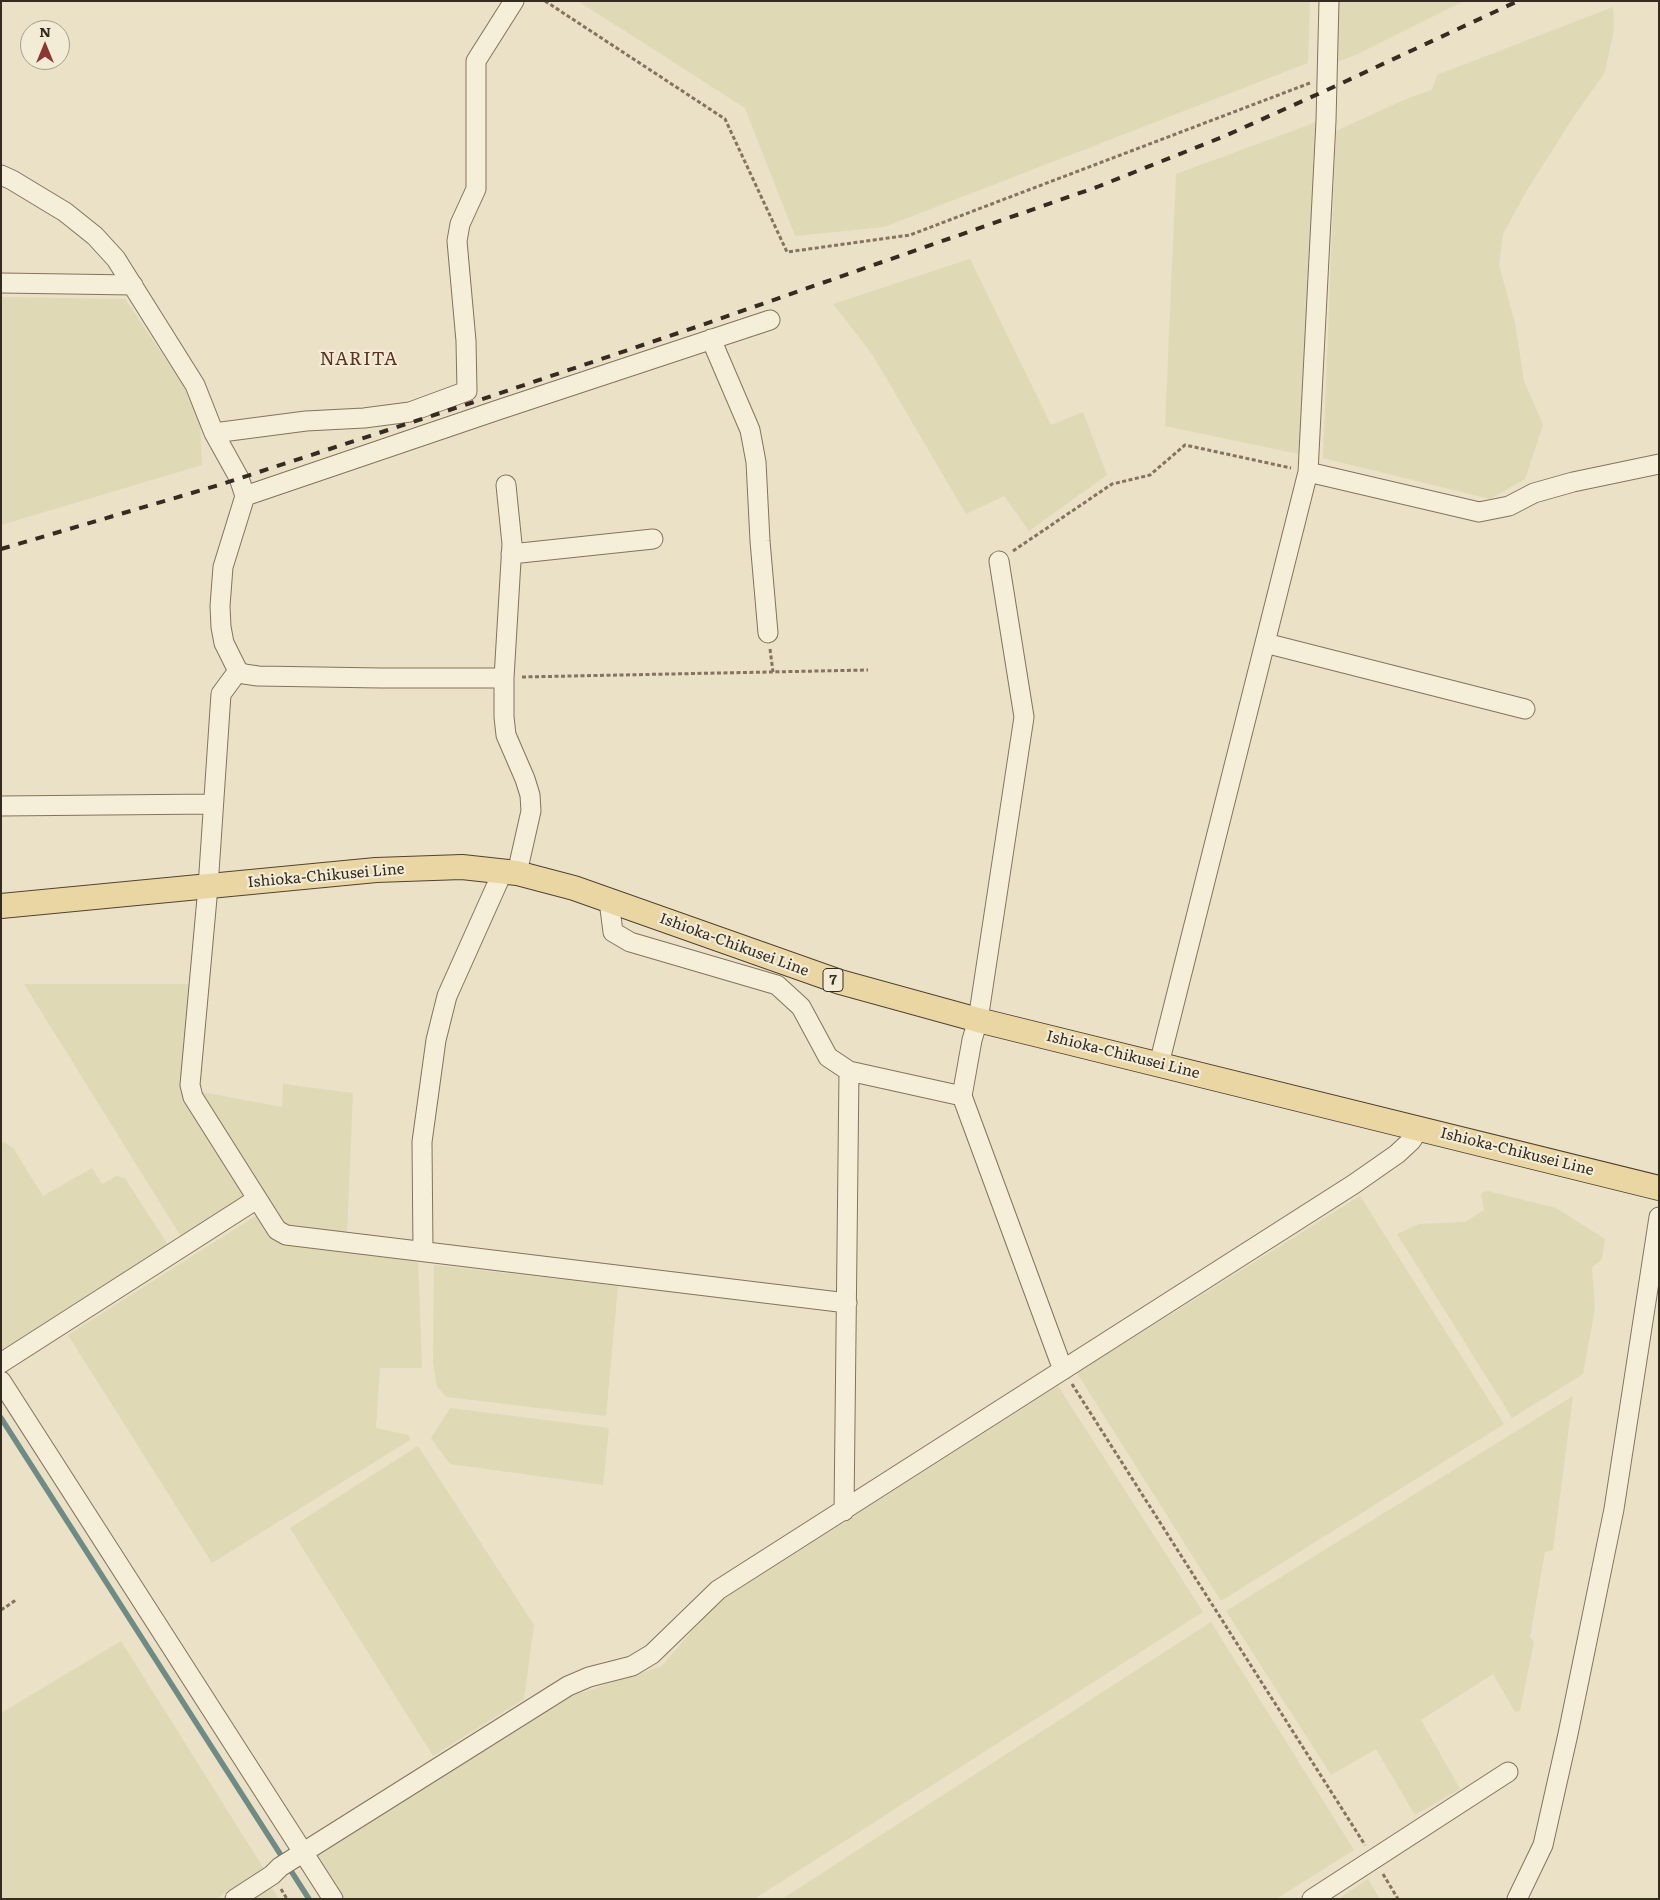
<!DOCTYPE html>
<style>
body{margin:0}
#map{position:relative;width:1660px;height:1900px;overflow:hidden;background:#eae1c7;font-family:Literata,serif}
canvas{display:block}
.frame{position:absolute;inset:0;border:2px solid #352b20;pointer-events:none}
.north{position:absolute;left:20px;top:20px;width:50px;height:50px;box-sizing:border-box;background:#f2ebd6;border:1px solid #a69e8d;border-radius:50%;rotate:0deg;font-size:14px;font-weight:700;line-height:20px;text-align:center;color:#352b20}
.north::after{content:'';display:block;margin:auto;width:18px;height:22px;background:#8d3734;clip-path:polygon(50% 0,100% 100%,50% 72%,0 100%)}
</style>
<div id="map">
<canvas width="1660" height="1900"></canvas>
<div class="frame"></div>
<div class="north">N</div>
</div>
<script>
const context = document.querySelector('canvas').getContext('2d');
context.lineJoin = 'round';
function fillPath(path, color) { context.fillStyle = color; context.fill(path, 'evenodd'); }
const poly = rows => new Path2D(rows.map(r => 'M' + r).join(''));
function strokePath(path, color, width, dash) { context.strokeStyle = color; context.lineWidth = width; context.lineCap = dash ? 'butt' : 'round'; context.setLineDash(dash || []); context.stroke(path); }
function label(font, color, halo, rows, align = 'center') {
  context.font = font + ' Literata,serif'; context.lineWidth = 4.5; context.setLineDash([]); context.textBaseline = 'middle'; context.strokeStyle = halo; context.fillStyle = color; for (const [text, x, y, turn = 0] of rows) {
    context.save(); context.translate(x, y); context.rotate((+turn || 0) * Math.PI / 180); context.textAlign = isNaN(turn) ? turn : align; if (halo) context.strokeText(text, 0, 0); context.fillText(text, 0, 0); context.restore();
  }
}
const farmland = poly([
 [578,1,1310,1,1308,63,884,227,795,236,745,108],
 [1337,1,1464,1,1360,53,1337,62],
 [1613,7,1614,29,1605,72,1572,119,1527,190,1503,234,1499,265,1515,323,1524,381,1543,425,1525,479,1490,499,1323,458,1336,131,1406,99,1432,90,1437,75],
 [1317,122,1299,454,1165,426,1176,174],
 [970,259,1051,425,1083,412,1107,475,1029,531,1004,496,966,514,872,354,833,304],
 [1,297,125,299,183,385,200,421,202,465,1,525],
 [24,984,190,984,182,1092,248,1196,182,1238],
 [283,1084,353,1093,347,1233,293,1229,280,1222,196,1091,282,1107],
 [1,1141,4,1142,13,1148,43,1196,92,1168,102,1184,116,1176,125,1178,168,1245,1,1352],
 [1488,1191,1556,1208,1605,1239,1602,1259,1592,1267,1595,1308,1583,1374,1512,1418,1397,1234,1419,1224,1465,1222,1484,1210,1481,1193],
 [1360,1196,1504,1424,1221,1601,1077,1373],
 [257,1215,274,1241,418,1258,422,1368,380,1368,376,1428,409,1435,410,1440,212,1563,68,1335],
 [434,1265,618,1286,606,1416,447,1397,437,1387,433,1362],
 [1058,1386,1203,1612,754,1899,344,1899,316,1856,574,1695,662,1666,713,1606],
 [1573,1396,1553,1550,1545,1552,1530,1637,1534,1642,1520,1711,1515,1712,1493,1674,1421,1720,1460,1789,1415,1815,1376,1749,1331,1775,1226,1611],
 [450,1408,609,1428,603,1485,450,1464,431,1438],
 [418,1446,534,1625,524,1699,433,1756,290,1528],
 [1211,1622,1354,1850,1276,1899,782,1899],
 [121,1641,264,1869,217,1899,1,1899,1,1713],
 [1368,1879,1380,1899,1338,1899],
 [270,1885,279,1899,248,1899]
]);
const stream = poly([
 [1,1418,309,1899]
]);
const path = poly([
 [545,1,725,119,787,252,910,235,1310,83],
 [1013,551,1112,484,1150,475,1185,445,1291,468],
 [770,649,773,672],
 [522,677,868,670],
 [1072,1384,1365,1845],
 [1,1610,16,1600],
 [1383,1874,1398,1899],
 [281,1889,287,1899]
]);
const minor = poly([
 [1,175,12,180,65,212,95,236,116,259,195,385,214,433,239,478,245,496,223,567,220,606,221,627,224,643,238,671,244,674,258,676,381,678,504,678],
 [1,283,133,285],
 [711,339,750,430,756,462,760,541,768,633],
 [214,433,306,421,364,418,410,412,467,391,466,341,457,241,460,224,476,189,476,61,514,1],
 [1308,472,1479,512,1509,506,1534,493,1573,482,1659,464],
 [506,485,512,544,504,678,504,717,506,735,525,779,530,795,531,811,517,873],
 [245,496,498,410,770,320],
 [511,554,653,539],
 [999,561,1024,717,978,1020,972,1040,962,1096,1063,1370],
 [1265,643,1525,709],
 [238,671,221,694,208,887,190,1085,193,1097,277,1230,286,1235,847,1303],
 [1,806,212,804],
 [609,901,613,932,630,942,777,985,801,1007,828,1057,849,1071,962,1096],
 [1159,1064,1308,472,1326,121,1329,1],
 [423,1251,422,1142,436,1040,447,996,503,871],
 [1,1363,257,1199],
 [1,1381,333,1899],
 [844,1511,849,1071],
 [235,1899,272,1875,280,1867,568,1686,589,1677,632,1666,652,1654,718,1590,1354,1184,1397,1154,1411,1141,1420,1128],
 [1312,1899,1508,1772],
 [1517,1899,1543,1845,1568,1734,1614,1509,1659,1217]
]);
const major = poly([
 [1,906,376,870,462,867,517,873,574,888,840,982,978,1020,1659,1188]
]);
const rail = poly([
 [1,549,219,485,471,403,699,326,1097,187,1225,136,1327,90,1518,1]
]);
const shields = [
 [833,980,20]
];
const shieldNames = [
 ["7",833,980]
];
const streetNames = [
 ["Ishioka-Chikusei Line",326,876,-5],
 ["Ishioka-Chikusei Line",734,945,20],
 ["Ishioka-Chikusei Line",1123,1055,14],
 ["Ishioka-Chikusei Line",1517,1152,14]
];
const quarterNames = [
 ["NARITA",359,360]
];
fillPath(farmland, '#dfd9b5');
strokePath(stream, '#6f8b85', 5.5);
strokePath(minor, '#84735e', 21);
strokePath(major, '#524232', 26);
strokePath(path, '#84735e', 3, [4, 2.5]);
strokePath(minor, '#f5eed9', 19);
strokePath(major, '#e9d6a3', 24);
strokePath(rail, '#352b20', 4, [9, 9]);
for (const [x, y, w] of shields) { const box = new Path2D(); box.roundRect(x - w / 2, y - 11.5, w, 23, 4); context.fillStyle = '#f2ebd6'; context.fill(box); strokePath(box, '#352b20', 1); }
label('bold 14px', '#352b20', null, shieldNames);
label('15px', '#352b20', '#f2ebd6', streetNames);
context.letterSpacing = '1px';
label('18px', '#5e3224', '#f2ebd6', quarterNames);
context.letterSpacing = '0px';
</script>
